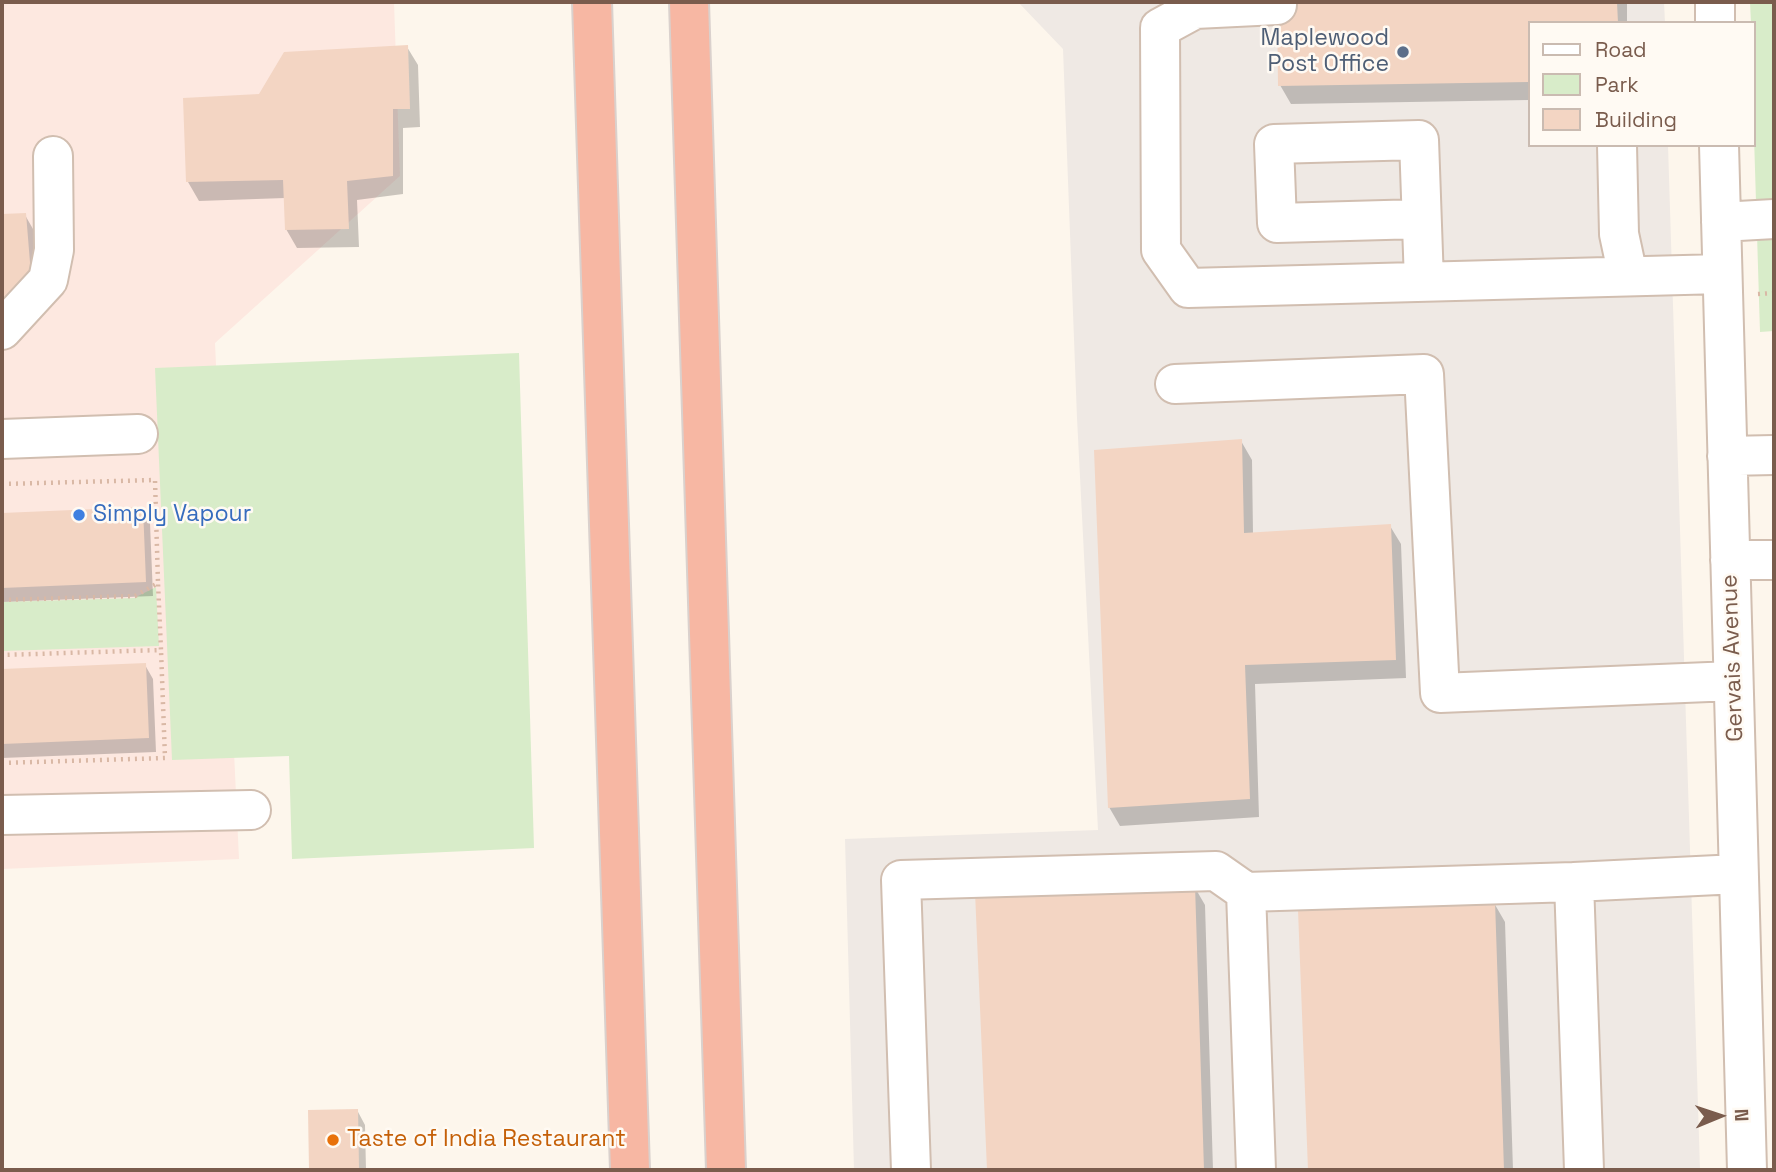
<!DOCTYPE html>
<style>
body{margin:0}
#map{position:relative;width:1776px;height:1172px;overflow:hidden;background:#fdf6ec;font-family:"Space Grotesk",sans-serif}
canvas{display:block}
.frame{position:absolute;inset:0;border:4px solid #7a5c4d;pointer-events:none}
.legend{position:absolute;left:1528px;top:21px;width:228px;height:126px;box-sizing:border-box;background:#fffaf3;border:2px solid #cabbb1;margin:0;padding:9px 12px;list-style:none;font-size:21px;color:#7a5c4d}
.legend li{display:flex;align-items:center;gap:14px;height:35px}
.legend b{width:35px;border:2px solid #cabbb1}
.north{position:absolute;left:1685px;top:1081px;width:70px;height:70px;-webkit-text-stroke:5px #fffaf3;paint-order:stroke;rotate:88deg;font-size:19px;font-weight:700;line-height:28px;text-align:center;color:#7a5c4d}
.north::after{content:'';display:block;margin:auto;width:24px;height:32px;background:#7a5c4d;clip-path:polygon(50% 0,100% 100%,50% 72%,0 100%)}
</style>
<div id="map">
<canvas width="1776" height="1172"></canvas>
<div class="frame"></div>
<ul class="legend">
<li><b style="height:9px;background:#fff"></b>Road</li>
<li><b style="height:19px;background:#d8ecc9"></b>Park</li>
<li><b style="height:19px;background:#f3d5c3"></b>Building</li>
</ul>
<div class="north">N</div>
</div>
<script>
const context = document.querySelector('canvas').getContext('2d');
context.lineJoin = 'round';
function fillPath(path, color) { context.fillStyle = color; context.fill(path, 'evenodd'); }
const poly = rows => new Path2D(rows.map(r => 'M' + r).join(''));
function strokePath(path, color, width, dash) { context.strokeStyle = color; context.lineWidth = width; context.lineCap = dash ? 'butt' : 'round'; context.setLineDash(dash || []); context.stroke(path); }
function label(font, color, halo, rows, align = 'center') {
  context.font = font + ' "Space Grotesk",sans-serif'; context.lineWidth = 5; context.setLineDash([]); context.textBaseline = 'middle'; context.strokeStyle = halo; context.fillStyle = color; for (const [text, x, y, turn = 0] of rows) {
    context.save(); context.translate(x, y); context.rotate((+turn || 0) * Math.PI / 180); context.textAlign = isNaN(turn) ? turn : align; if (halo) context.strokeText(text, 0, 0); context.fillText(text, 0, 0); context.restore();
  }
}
const commercial = poly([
 [2,2,394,2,400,176,215,343,239,859,2,869]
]);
const industrial = poly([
 [1018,2,1664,2,1665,23,1529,23,1529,145,1668,145,1700,1170,854,1170,845,839,1098,830,1077,418,1063,49]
]);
const green = poly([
 [1750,2,1774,2,1774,331,1760,332,1753,104,1753,23,1751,23],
 [519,353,534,848,292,859,289,756,172,760,155,368],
 [156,587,159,646,2,651,2,602,134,598]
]);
const shadow = poly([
 [1278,2,1627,2,1627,23,1529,23,1529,100,1291,104,1280,85],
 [407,47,418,65,420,127,403,128,403,194,357,200,359,247,297,248,286,229,285,198,199,201,188,182,260,96],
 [25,215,33,229,38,290,2,324,2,216],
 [1241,441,1252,460,1253,534,1390,526,1401,544,1406,678,1255,684,1259,817,1120,826,1109,807],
 [142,509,150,523,153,596,2,602,2,515],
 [145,665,153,679,156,752,2,758,2,671],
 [1194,886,1205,905,1213,1170,988,1170,977,894],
 [1494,903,1505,922,1513,1170,1309,1170,1300,912],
 [357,1110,365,1125,366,1170,311,1170,310,1111]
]);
const building = poly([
 [1277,2,1617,2,1618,23,1529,23,1529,82,1278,86],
 [408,45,410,109,393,109,393,176,347,181,349,229,285,230,283,180,186,182,183,98,259,94,284,52],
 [26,213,31,275,2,311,2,214],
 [1242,439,1244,533,1391,524,1396,660,1245,665,1250,799,1108,808,1094,450],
 [143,507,146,582,2,588,2,513],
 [146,663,149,738,2,744,2,669],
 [1195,885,1204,1170,987,1170,975,892],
 [1495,901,1504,1170,1308,1170,1298,910],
 [358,1109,359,1170,309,1170,308,1110]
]);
const path = poly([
 [1758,294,1774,293],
 [2,484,155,480,158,583],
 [2,600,135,596,158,583,161,650,2,655],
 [2,763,165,758,161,650]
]);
const minor = poly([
 [1715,2,1715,23],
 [1277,5,1195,9,1160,28,1161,250,1188,288,1722,274],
 [1617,145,1619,234,1628,276],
 [1719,145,1747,1170],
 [1421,219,1277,223,1274,144,1419,140,1424,282],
 [1721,222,1774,219],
 [2,330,48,280,54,250,53,156],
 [1175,384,1424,374,1440,693,1733,681],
 [2,439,138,434],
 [1727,456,1774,455],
 [1730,560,1774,560],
 [2,815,251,810],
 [1246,892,1256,1170],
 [911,1170,901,880,1216,871,1246,892,1574,882],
 [1584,1170,1574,882,1738,874]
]);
const highway = poly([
 [592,2,630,1170],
 [689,2,726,1170]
]);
const markers = [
 [1403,52,7,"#5c6f8a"],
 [79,515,7,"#3f7fe0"],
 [333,1140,7,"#e8710a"]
];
const serviceNames = [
 ["Maplewood",1389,39],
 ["Post Office",1389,65]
];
const shopNames = [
 ["Simply Vapour",93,515]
];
const streetNames = [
 ["Gervais Avenue",1733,658,-92]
];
const foodNames = [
 ["Taste of India Restaurant",347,1140]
];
fillPath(commercial, '#fde8e0');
fillPath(industrial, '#efe9e4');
fillPath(green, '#d8ecc9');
fillPath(shadow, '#0003');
fillPath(building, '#f3d5c3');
strokePath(minor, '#d1beb0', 42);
strokePath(highway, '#dad1cd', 42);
strokePath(path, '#d9b8a5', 4.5, [2, 5]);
strokePath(minor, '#fff', 38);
strokePath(highway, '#f7b7a3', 38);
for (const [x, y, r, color] of markers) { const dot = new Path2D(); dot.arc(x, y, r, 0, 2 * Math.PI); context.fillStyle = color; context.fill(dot); strokePath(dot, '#fffaf3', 2.5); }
label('23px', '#4e5e75', '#fffaf3', serviceNames, 'right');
label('23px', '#366cbe', '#fffaf3', shopNames, 'left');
label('23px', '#7a5c4d', '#fffaf3', streetNames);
label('23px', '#c56008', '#fffaf3', foodNames, 'left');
</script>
